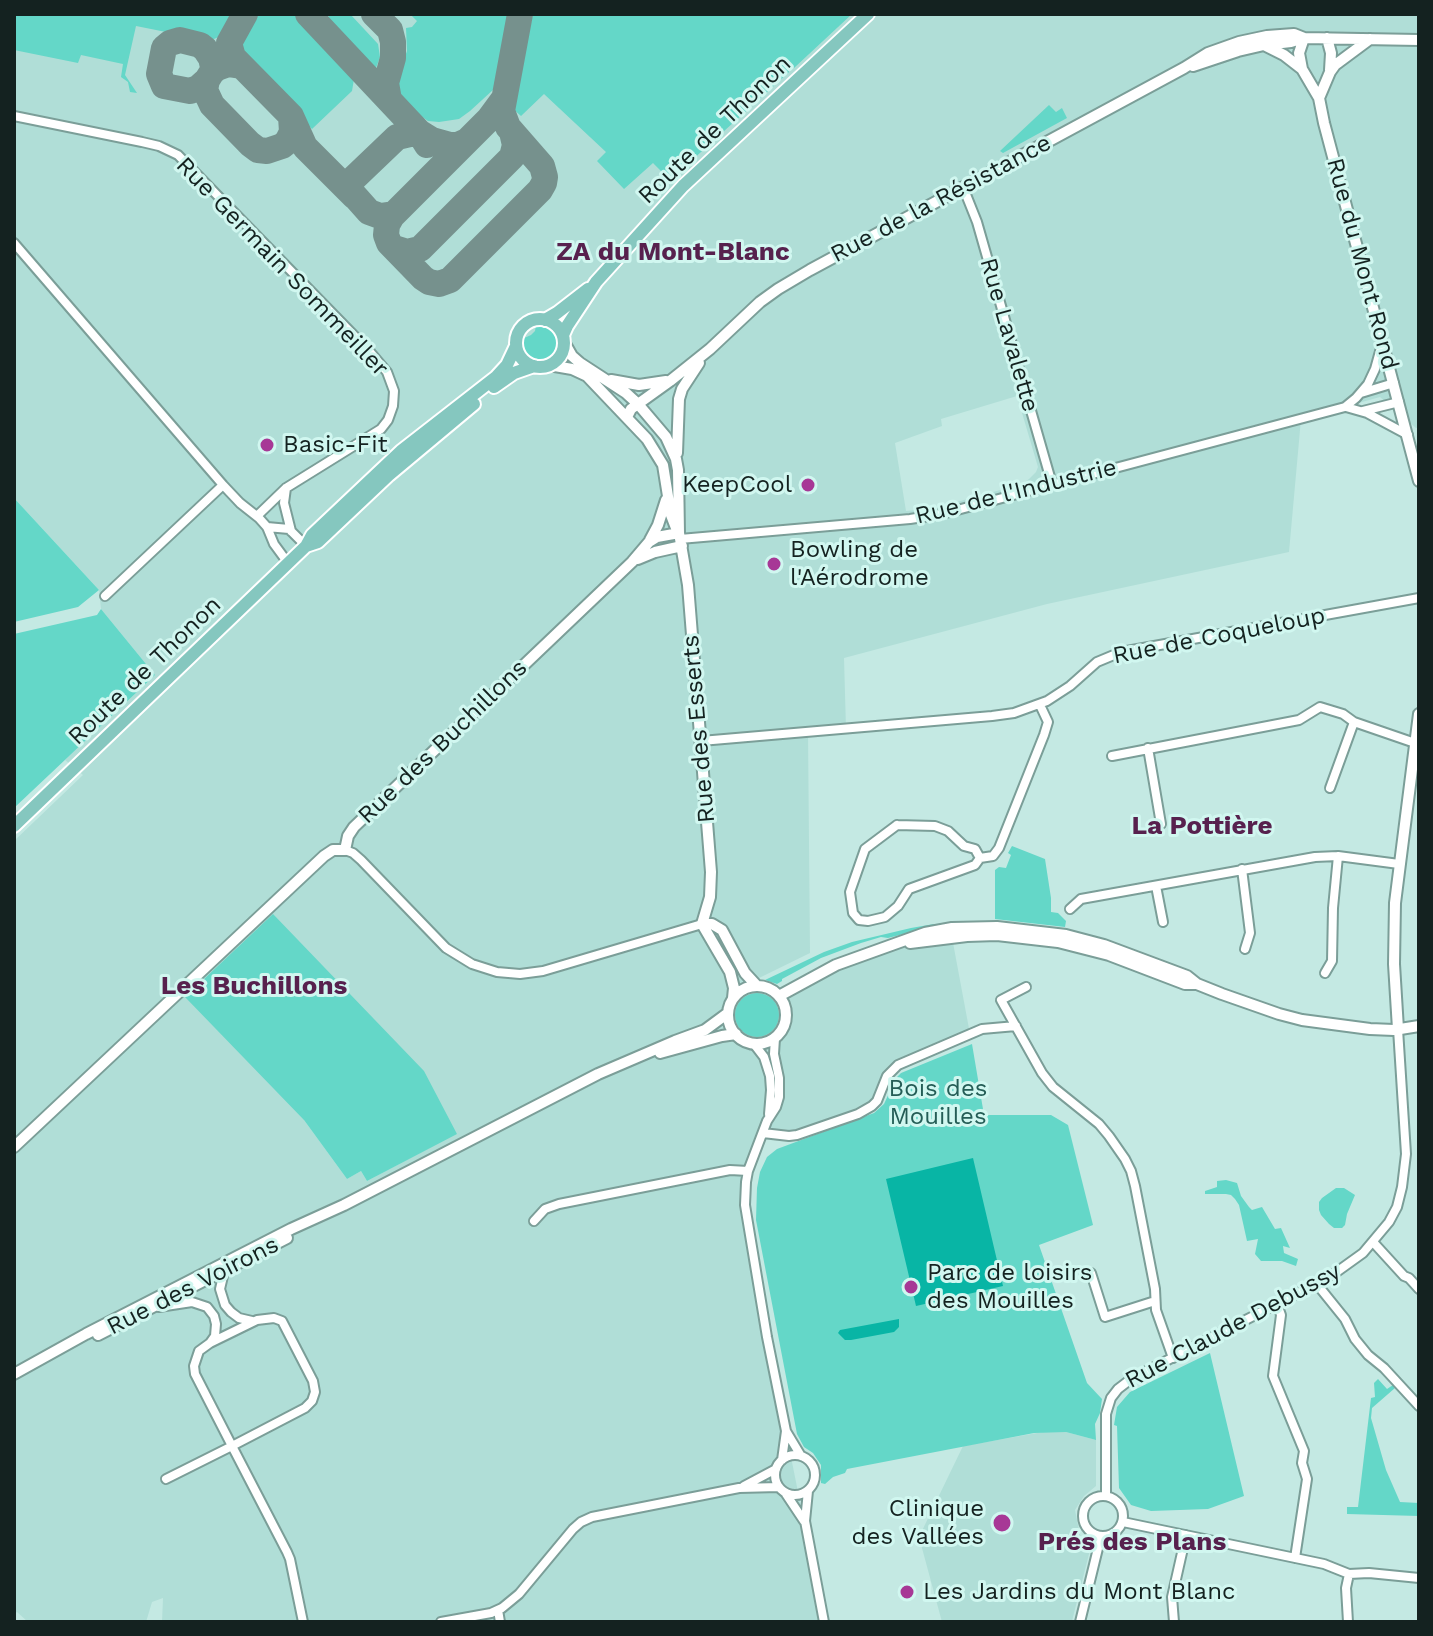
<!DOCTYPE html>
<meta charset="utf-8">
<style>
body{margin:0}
#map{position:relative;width:1433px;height:1636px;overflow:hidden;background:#c4e9e3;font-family:"Work Sans",sans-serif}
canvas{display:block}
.frame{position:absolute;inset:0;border:16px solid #142220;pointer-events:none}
</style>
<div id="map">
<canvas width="1433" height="1636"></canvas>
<div class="frame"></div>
</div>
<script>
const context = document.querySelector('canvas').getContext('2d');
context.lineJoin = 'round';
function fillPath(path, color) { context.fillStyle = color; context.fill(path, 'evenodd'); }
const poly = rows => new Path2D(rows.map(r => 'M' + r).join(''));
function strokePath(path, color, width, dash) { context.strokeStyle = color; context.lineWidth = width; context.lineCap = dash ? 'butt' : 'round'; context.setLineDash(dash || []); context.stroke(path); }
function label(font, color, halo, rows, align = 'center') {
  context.font = font + ' "Work Sans",sans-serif'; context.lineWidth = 6; context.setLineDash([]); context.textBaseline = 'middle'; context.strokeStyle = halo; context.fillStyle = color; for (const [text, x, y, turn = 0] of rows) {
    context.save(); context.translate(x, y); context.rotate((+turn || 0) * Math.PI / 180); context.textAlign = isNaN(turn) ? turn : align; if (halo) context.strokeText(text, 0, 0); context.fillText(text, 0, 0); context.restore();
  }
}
const built = poly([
 [14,14,1419,14,1419,427,1416,428,1380,397,1301,419,1289,552,1047,604,844,658,846,729,808,732,810,953,757,979,783,993,850,959,951,932,970,1034,898,1065,872,1106,797,1135,763,1133,746,1182,767,1337,824,1622,162,1622,163,1598,152,1602,146,1622,28,1622,17,1612,14,1614,14,841,83,775,65,760,155,675,101,609,99,590,14,498],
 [1017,396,1038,467,1036,472,1029,479,1022,484,935,508,906,511,895,443,942,426,941,419],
 [304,1120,457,1133,367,1181,361,1171,347,1179],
 [1043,1432,1066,1432,1096,1440,1096,1486,1084,1496,1075,1510,1080,1535,1088,1544,1090,1550,1072,1621,942,1622,919,1537,963,1446]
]);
const green = poly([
 [14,14,237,14,226,34,214,39,206,40,136,26,125,75,137,93,130,92,128,82,121,77,123,64,81,55,78,63,14,50],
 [254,14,294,14,354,79,352,91,312,129,241,57,240,40],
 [329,14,351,15,378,44,380,57,376,68,373,68,328,19],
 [410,14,510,14,494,89,470,111,459,119,439,122,428,121,418,114,400,95,396,82,407,51,406,28,412,27,417,21],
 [533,14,852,14,794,68,790,64,787,67,789,72,679,172,664,174,653,163,624,189,597,161,606,152,544,94,521,116,512,108,527,31,529,31],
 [1049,105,1056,112,1062,108,1067,118,1003,153,1000,151],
 [536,325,549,327,557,336,558,349,553,357,548,360,535,361,529,358,522,348,522,339,531,335,535,331],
 [14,498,99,590,78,607,14,622],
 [101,609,155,675,14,808,14,634,97,615],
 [1012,846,1045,859,1051,898,1051,912,1058,913,1066,921,1065,927,995,919,995,870,999,867,1006,868,1011,855,1008,853],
 [273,914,424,1071,457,1134,367,1181,361,1171,347,1179,304,1120,185,997],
 [995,922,919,930,888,938,881,937,861,943,821,958,782,979,782,981,777,984,765,980,824,952,852,942,911,928,934,924],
 '735 1015a22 22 0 1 1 44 0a22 22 0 1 1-44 0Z',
 [972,1044,984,1115,1051,1115,1068,1125,1093,1225,1039,1245,1087,1383,1102,1399,1100,1413,1095,1424,1096,1440,1066,1432,1034,1433,847,1469,845,1473,833,1477,825,1484,821,1483,821,1465,813,1453,804,1447,797,1434,756,1220,757,1188,760,1172,767,1157,777,1149,874,1113,884,1104,896,1078,901,1073],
 [1226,1180,1237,1183,1241,1196,1249,1207,1252,1210,1262,1207,1275,1229,1281,1228,1290,1248,1283,1246,1284,1253,1298,1259,1296,1266,1282,1261,1261,1261,1255,1254,1258,1239,1247,1241,1239,1205,1235,1199,1231,1195,1226,1194,1205,1194,1205,1191,1217,1187,1217,1181],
 [1336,1188,1344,1188,1355,1195,1347,1214,1345,1225,1342,1228,1334,1228,1329,1224,1321,1215,1319,1210,1319,1202,1322,1198],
 [1210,1353,1244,1496,1208,1509,1151,1511,1131,1505,1119,1488,1117,1426,1114,1425,1117,1407,1130,1392],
 [1378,1379,1387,1389,1393,1385,1395,1388,1372,1408,1371,1418,1386,1470,1400,1502,1419,1503,1419,1516,1347,1514,1347,1507,1358,1507,1371,1398,1375,1397,1374,1383]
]);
const water = poly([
 [973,1158,1003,1286,916,1306,886,1179],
 [899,1319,899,1327,894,1332,851,1340,845,1340,838,1333,840,1330]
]);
const taxiway = poly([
 [245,14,229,43,233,57,291,116,305,147,354,196],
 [308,14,419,132,432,140,450,145,458,145,467,141],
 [374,14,390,30,393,42,393,58,386,83,389,100],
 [241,66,228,64,217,68,212,72,207,80,205,90,212,105,250,144,258,150,267,151,282,146,287,142,292,132,291,116],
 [207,80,198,88,190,91,164,86,159,74,164,48,170,43,180,40,200,45,205,49,211,58,213,67,212,72,218,62],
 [503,100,489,119,392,216,387,225,386,235,389,243,423,278,429,282,439,284,450,280,540,190,544,183,545,177,542,166,508,127,502,111,520,14],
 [394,214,380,216,369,212,353,194,350,188,352,180,397,137,414,133,422,137,427,145],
 [394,248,407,252,420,249,512,157,515,145,512,132]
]);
const minor = poly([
 [14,116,142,142,159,146,178,155,371,353,387,372,394,391,393,406,388,420,381,429,286,488,257,516],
 [963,187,977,222,1052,484],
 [14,243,223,485,240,503,259,518,267,527,274,544,288,563],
 [1361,393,1394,383],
 [1346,407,1367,413,1408,435],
 [1363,411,1399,402],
 [286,488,284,503,291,531],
 [267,527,289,529,306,546],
 [680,539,910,519,942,514,1345,407,1356,398,1368,384,1375,369,1382,344],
 [105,596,223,485],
 [701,741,992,716,1014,713,1047,701,1070,686,1097,662,1121,652,1419,598],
 [1148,748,1161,824],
 [1112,756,1299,720,1320,707,1343,714,1354,722,1415,743],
 [1330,788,1354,722],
 [897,825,935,826,948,831,964,846,975,849,980,858,975,865,909,889,898,906,885,917,868,921,859,920,853,913,850,892,865,849,897,825],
 [345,850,353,853,361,860,446,948,472,964,497,972,520,974,543,971,702,924],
 [980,858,993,856,999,848,1044,735,1048,722,1040,705],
 [1242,869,1250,933,1245,949],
 [1156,886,1163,922],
 [1070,909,1081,899,1315,857,1338,856,1399,864],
 [1325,973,1332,961,1333,908,1338,856],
 [1026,987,1001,1000,1042,1073,1053,1087,1099,1124,1109,1136,1125,1159,1131,1171,1135,1186,1155,1289,1156,1310,1173,1358],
 [775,1038,774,1054,779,1078,779,1097,776,1107,767,1121,748,1171,746,1182,745,1205,767,1337,786,1431,782,1460],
 [754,1044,764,1057,770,1076,771,1090,769,1114],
 [763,1133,789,1136,797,1135,858,1114,872,1106,877,1101,887,1076,898,1065,982,1029,1016,1026],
 [534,1221,545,1209,559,1204,730,1170,748,1171],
 [1373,1242,1404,1276,1409,1278,1419,1289],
 [224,1272,220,1289,225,1305,231,1312,239,1318,252,1321],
 [1091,1273,1105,1317,1155,1301],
 [1316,1283,1345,1319,1355,1339,1368,1355,1384,1368,1419,1406],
 [1277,1304,1281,1315,1273,1376,1304,1451,1302,1463,1307,1479,1295,1558],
 [159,1307,192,1302,207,1307,214,1316,216,1324,215,1336,210,1343],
 [786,1431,801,1456],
 '775 1475a20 20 0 1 1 40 0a20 20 0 1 1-40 0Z',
 [166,1479,232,1446,305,1408,312,1401,315,1392,313,1381,282,1321,274,1318,257,1320,210,1343,199,1351,194,1366,195,1374,232,1446,287,1552,290,1559,303,1622],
 [744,1486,776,1469],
 [808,1491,805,1521,824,1622],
 [786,1494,804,1521],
 '1083 1516a20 20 0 1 1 40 0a20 20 0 1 1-40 0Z',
 [1106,1496,1106,1414,1111,1398,1118,1389,1131,1379,1331,1276,1363,1253,1389,1222,1397,1207,1402,1187,1406,1154,1398,1029],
 [1123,1522,1324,1564,1349,1574,1369,1573,1419,1578],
 [498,1610,500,1622],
 [441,1622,491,1613,502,1608,519,1594,573,1529,581,1522,592,1517,739,1488,779,1487],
 [1080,1622,1101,1536],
 [1174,1622,1172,1597,1186,1535],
 [1348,1622,1346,1588,1349,1574]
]);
const tertiary = poly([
 [1327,38,1331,53,1330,70],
 [1264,45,1284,55,1302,69,1319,98,1324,123,1419,481],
 [1193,66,1238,51,1264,45,1291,42,1304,38,1419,40],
 [1302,69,1299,53,1304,38],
 [1319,98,1330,72,1335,65,1370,39],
 [564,342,572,356,580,363,626,393,638,404,666,437,676,459,678,470,679,533,688,585,711,872,710,897,702,924],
 [549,365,572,369,587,376,647,439,663,465,671,515,676,528],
 [611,380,639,385,666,381],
 [627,417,631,409,670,381,710,349,760,302,778,289,810,270,1184,68,1208,53,1239,42,1267,36,1294,34,1304,38],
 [677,453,679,399,682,389,699,363],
 [650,540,658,525,666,500],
 [638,559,655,552,682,546],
 [702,924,712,924,722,930,745,973,757,986],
 [702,924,730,972,734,988,733,998],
 [910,943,967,936,997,935,1058,942,1109,955,1185,984,1197,984],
 '728 1015a29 29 0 1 1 58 0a29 29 0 1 1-58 0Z',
 [779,996,836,965,925,933,952,928,997,927,1066,935,1104,945,1187,976,1197,984,1222,994,1279,1014,1302,1020,1370,1029,1394,1030,1419,1026],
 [1398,1029,1394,964,1395,903,1419,714],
 [660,1053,722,1036,736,1034],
 [14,1147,324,856,333,850,345,850,348,836,354,827,632,562,649,542,657,537,679,533],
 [98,1335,287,1238],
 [14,1374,86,1334,291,1229,344,1205,598,1074,675,1041,705,1030,728,1013]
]);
const primary = poly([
 '516 343a24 24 0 1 1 48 0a24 24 0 1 1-48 0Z',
 [545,320,557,313,588,289],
 [563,335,567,326,596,282,683,186,868,14],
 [494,387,514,373,534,366],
 [306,546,318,542,389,475,474,404],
 [14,826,306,546,312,535,401,451,496,377,507,365,516,346]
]);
const markers = [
 [267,445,8,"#a73896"],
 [808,485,8,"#a73896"],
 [774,564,8,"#a73896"],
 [911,1287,8,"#a73896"],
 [1002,1523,10,"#a73896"],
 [907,1592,8,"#a73896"]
];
const streetNames = [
 ["Route de Thonon",715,130,-44],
 ["Rue de la Résistance",941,199,-28],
 ["Rue du Mont Rond",1362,264,75],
 ["Rue Germain Sommeiller",282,267,46],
 ["Rue Lavalette",1009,335,74],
 ["Rue de l'Industrie",1016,492,-14],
 ["Rue de Coqueloup",1219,636,-11],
 ["Route de Thonon",145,671,-44],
 ["Rue des Esserts",699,729,-95],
 ["Rue des Buchillons",443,742,-44],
 ["Rue des Voirons",193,1286,-27],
 ["Rue Claude Debussy",1233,1326,-28]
];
const poiNames = [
 ["Basic-Fit",283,445],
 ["KeepCool",792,485,"right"],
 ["Bowling de",790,550],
 ["l'Aérodrome",790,578],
 ["Parc de loisirs",927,1273],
 ["des Mouilles",927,1301],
 ["Clinique",984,1509,"right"],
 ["des Vallées",984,1537,"right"],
 ["Les Jardins du Mont Blanc",923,1592]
];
const parkNames = [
 ["Bois des",938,1089],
 ["Mouilles",938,1117]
];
const neighbourhoodNames = [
 ["ZA du Mont-Blanc",673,252],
 ["La Pottière",1202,826],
 ["Les Buchillons",254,986],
 ["Prés des Plans",1132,1542]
];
fillPath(built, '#b0ded7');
fillPath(green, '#64d7c8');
fillPath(water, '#08b5a5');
strokePath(taxiway, '#76918d', 26);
strokePath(minor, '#7b9e98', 12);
strokePath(tertiary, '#7b9e98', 14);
strokePath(primary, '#fff', 16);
strokePath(minor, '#fff', 8);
strokePath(tertiary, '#fff', 10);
strokePath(primary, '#85c7bf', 12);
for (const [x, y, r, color] of markers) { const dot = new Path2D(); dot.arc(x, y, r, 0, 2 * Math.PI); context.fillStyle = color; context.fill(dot); strokePath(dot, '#d1f7f0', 3); }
label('24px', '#142220', '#d1f7f0', streetNames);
label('24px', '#142220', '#d1f7f0', poiNames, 'left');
label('24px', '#245d56', '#d1f7f0', parkNames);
label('bold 26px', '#57214e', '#d1f7f0', neighbourhoodNames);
</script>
